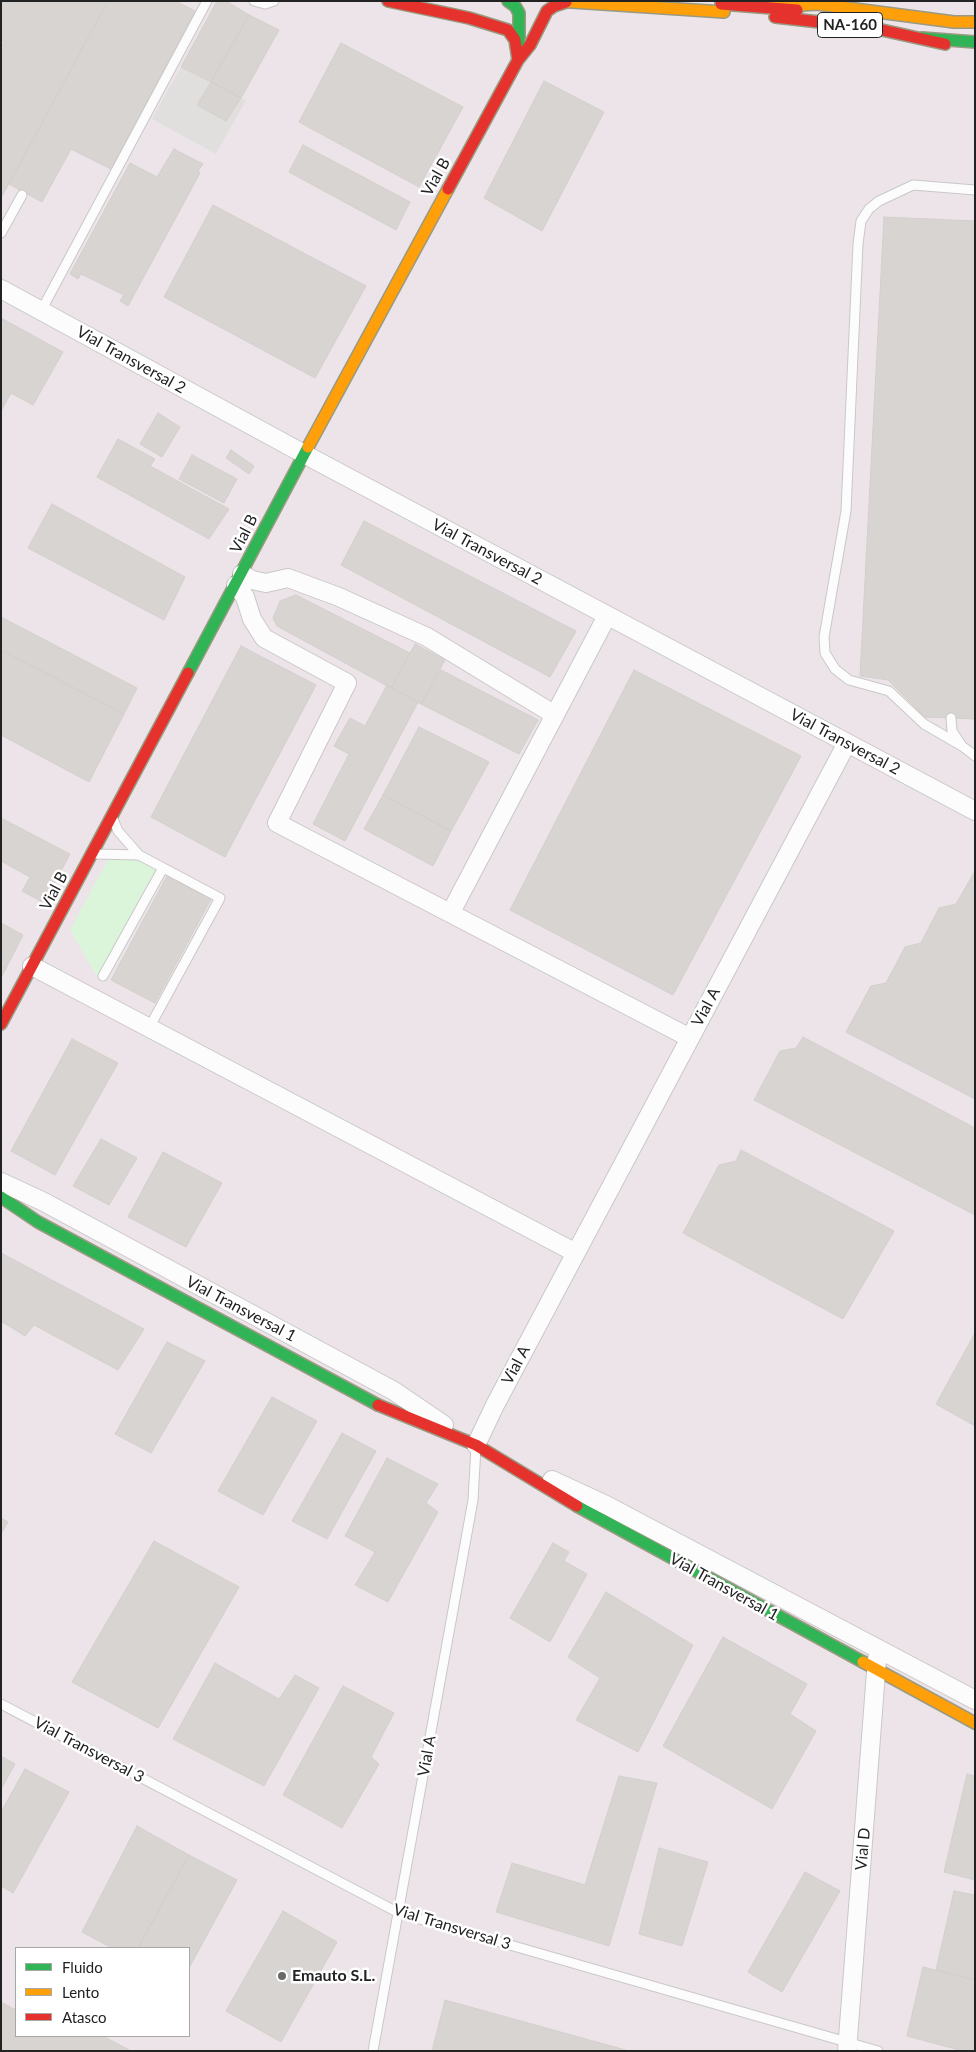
<!DOCTYPE html>
<style>
body{margin:0}
#map{position:relative;width:976px;height:2052px;overflow:hidden;background:#f0eeeb;font-family:Lato,sans-serif}
canvas{display:block}
.frame{position:absolute;inset:0;border:2px solid #222;pointer-events:none}
.legend{position:absolute;left:15px;top:1947px;width:175px;height:90px;box-sizing:border-box;background:#fff;border:1px solid #a7a7a7;margin:0;padding:6px 9px;list-style:none;font-size:15px;color:#222}
.legend li{display:flex;align-items:center;gap:10px;height:25px}
.legend b{width:25px;border:1px solid #a7a7a7}
</style>
<div id="map">
<canvas width="976" height="2052"></canvas>
<div class="frame"></div>
<ul class="legend">
<li><b style="height:6px;background:#30b455"></b>Fluido</li>
<li><b style="height:6px;background:#ff9f0a"></b>Lento</li>
<li><b style="height:6px;background:#e5322d"></b>Atasco</li>
</ul>
</div>
<script>
const context = document.querySelector('canvas').getContext('2d');
context.lineJoin = 'round';
function fillPath(path, color) { context.fillStyle = color; context.fill(path, 'evenodd'); }
const poly = rows => new Path2D(rows.map(r => 'M' + r).join(''));
function strokePath(path, color, width, dash) { context.strokeStyle = color; context.lineWidth = width; context.lineCap = dash ? 'butt' : 'round'; context.setLineDash(dash || []); context.stroke(path); }
function label(font, color, halo, rows, align = 'center') {
  context.font = font + ' Lato,sans-serif'; context.lineWidth = 5; context.setLineDash([]); context.textBaseline = 'middle'; context.strokeStyle = halo; context.fillStyle = color; for (const [text, x, y, turn = 0] of rows) {
    context.save(); context.translate(x, y); context.rotate((+turn || 0) * Math.PI / 180); context.textAlign = isNaN(turn) ? turn : align; if (halo) context.strokeText(text, 0, 0); context.fillText(text, 0, 0); context.restore();
  }
}
const industrial = poly([
 [1,1,975,1,975,2051,1,2051],
 [16,1948,189,1948,189,2036,16,2036]
]);
const park = poly([
 [109,858,140,859,156,869,98,978,70,930]
]);
const parking = poly([
 [181,67,211,82,198,105,226,121,241,98,246,100,216,154,152,119]
]);
const building = poly([
 [1,1,108,1,1,198,1,47,4,42,1,40,1,1],
 [108,1,176,1,195,11,111,169,71,149,42,202,9,184,108,1],
 [217,1,226,1,249,15,211,82,181,67,217,1],
 [249,15,279,30,241,98,211,82,249,15],
 [341,43,463,107,419,187,299,122,341,43],
 [544,81,604,112,542,231,484,198,544,81],
 [211,82,241,98,226,121,197,105,211,82],
 [303,145,410,202,396,230,289,172,303,145],
 [174,149,203,164,198,171,200,173,128,306,120,301,124,295,81,274,78,279,70,274,130,163,157,177,174,149],
 [213,205,366,286,315,378,164,297,213,205],
 [884,217,975,221,975,719,925,717,888,680,860,676,884,217],
 [1,318,63,352,33,405,11,393,1,411,1,318],
 [158,413,180,427,162,457,140,444,158,413],
 [118,439,155,459,150,466,229,509,209,539,97,477,118,439],
 [231,450,254,466,249,474,226,458,231,450],
 [192,455,237,479,224,503,179,479,192,455],
 [52,504,185,577,164,620,28,548,52,504],
 [364,521,576,631,550,677,341,565,364,521],
 [296,595,410,653,391,688,277,626,273,618,280,601,296,595],
 [1,617,137,688,124,714,1,650,1,617],
 [415,644,445,660,421,704,391,688,415,644],
 [241,646,316,685,225,857,151,817,241,646],
 [1,650,124,714,89,782,1,735,1,650],
 [441,670,538,720,519,754,421,704,441,670],
 [634,670,801,756,673,995,510,910,634,670],
 [387,685,418,702,345,841,313,824,349,754,334,746,350,718,365,726,387,685],
 [419,727,489,762,451,831,383,795,419,727],
 [383,795,451,831,433,866,364,829,383,795],
 [1,818,70,854,44,903,22,891,30,877,1,861,1,818],
 [975,871,975,1099,846,1032,871,986,886,983,905,947,921,943,939,908,956,904,975,871],
 [167,876,211,899,155,1003,111,980,167,876],
 [1,923,23,935,1,978,1,923],
 [803,1037,975,1128,975,1215,754,1100,780,1051,796,1048,803,1037],
 [72,1039,118,1063,55,1175,11,1151,72,1039],
 [101,1139,137,1158,109,1205,73,1186,101,1139],
 [741,1150,894,1231,843,1319,683,1233,719,1165,736,1161,741,1150],
 [163,1152,222,1183,186,1247,128,1217,163,1152],
 [1,1253,144,1329,118,1370,34,1325,25,1336,1,1321,1,1253],
 [975,1333,975,1426,936,1404,975,1333],
 [167,1342,205,1361,151,1453,115,1434,167,1342],
 [272,1397,317,1421,263,1515,218,1491,272,1397],
 [342,1433,376,1451,327,1539,292,1521,342,1433],
 [387,1458,438,1484,426,1503,438,1512,388,1602,355,1585,375,1552,345,1536,387,1458],
 [1,1518,8,1522,1,1534,1,1518],
 [154,1541,239,1587,158,1728,72,1682,154,1541],
 [553,1543,569,1552,564,1561,587,1574,550,1642,510,1618,553,1543],
 [606,1592,693,1645,638,1752,576,1720,600,1678,568,1657,606,1592],
 [723,1637,807,1684,790,1714,816,1731,772,1809,663,1746,723,1637],
 [215,1663,279,1699,295,1675,319,1688,264,1786,173,1739,215,1663],
 [343,1686,394,1713,371,1757,379,1764,342,1828,283,1795,343,1686],
 [1,1756,15,1764,1,1789,1,1756],
 [25,1769,69,1792,13,1893,1,1886,1,1812,25,1769],
 [967,1774,975,1776,975,1880,944,1872,967,1774],
 [619,1776,657,1783,609,1946,496,1912,512,1863,585,1885,619,1776],
 [137,1826,189,1855,138,1948,112,1948,82,1932,137,1826],
 [659,1848,708,1862,682,1946,639,1934,659,1848],
 [189,1855,237,1880,189,1968,189,1948,138,1948,189,1855],
 [805,1872,840,1891,782,1992,748,1972,805,1872],
 [954,1891,975,1895,975,1980,936,1970,954,1891],
 [283,1911,337,1942,281,2042,226,2011,283,1911],
 [923,1967,975,1980,975,2051,963,2051,907,2036,923,1967],
 [445,2000,629,2051,432,2051,445,2000],
 [1,2002,16,2010,16,2036,103,2036,131,2051,1,2051,1,2002]
]);
const lane = poly([
 [254,1,265,4,274,1],
 [1,233,22,195],
 [41,311,207,1],
 [951,718,952,731,962,746,975,756],
 [962,746,924,724,889,691,849,680,835,669,825,653,824,637,846,511,858,244,861,221,869,209,879,201,913,185,975,190],
 [113,819,118,831,139,855,220,898,149,1028],
 [95,854,139,855],
 [103,976,163,868],
 [1,1704,399,1913,878,2051],
 [373,2051,473,1500,476,1447]
]);
const street = poly([
 [1,289,304,454,975,811],
 [242,574,252,580,266,583,288,578,339,597,427,637,555,715],
 [236,585,245,597,252,619,264,638,347,683,277,823,690,1038],
 [451,912,607,616],
 [32,966,576,1253],
 [1,1182,44,1202,394,1391,444,1425],
 [476,1445,495,1405,847,743],
 [552,1480,606,1505,975,1700],
 [847,2051,877,1659]
]);
const fast = poly([
 [508,1,515,6,519,13,519,50],
 [922,38,975,42],
 [188,673,308,447],
 [1,1197,38,1222,378,1405],
 [577,1506,863,1662]
]);
const slow = poly([
 [557,1,724,12],
 [773,7,817,4,954,22,975,22],
 [308,447,448,189],
 [863,1662,975,1723]
]);
const jam = poly([
 [388,1,469,18,508,30,515,40,518,60],
 [721,4,797,10],
 [775,17,873,28,945,44],
 [448,189,518,60,530,45,547,11,554,6,566,2],
 [1,1024,188,673],
 [378,1405,476,1445,577,1506]
]);
const markers = [
 [282,1976,5,"#6a6968"]
];
const shields = [
 [850,25,65]
];
const shieldNames = [
 ["NA-160",850,25]
];
const streetNames = [
 ["Vial B",436,177,-61],
 ["Vial Transversal 2",131,360,29],
 ["Vial B",244,534,-63],
 ["Vial Transversal 2",487,552,28],
 ["Vial Transversal 2",845,742,28],
 ["Vial B",54,891,-62],
 ["Vial A",706,1007,-62],
 ["Vial Transversal 1",241,1309,28],
 ["Vial A",516,1365,-62],
 ["Vial Transversal 1",724,1587,29],
 ["Vial Transversal 3",89,1750,28],
 ["Vial A",427,1756,-80],
 ["Vial D",863,1849,-85],
 ["Vial Transversal 3",452,1927,17]
];
const poiNames = [
 ["Emauto S.L.",292,1976]
];
fillPath(industrial, '#ede4e9');
fillPath(park, '#daf5da');
fillPath(parking, '#e0dfde');
fillPath(building, '#d7d4d2');
strokePath(building, '#d3d0cc', 1);
strokePath(lane, '#c9c8c7', 11);
strokePath(street, '#c9c8c7', 20);
strokePath(fast, '#999a82', 14);
strokePath(slow, '#999a82', 14);
strokePath(jam, '#999a82', 14);
strokePath(lane, '#fdfcfc', 9);
strokePath(street, '#fdfcfc', 18);
strokePath(fast, '#30b455', 11);
strokePath(slow, '#ff9f0a', 11);
strokePath(jam, '#e5322d', 11);
for (const [x, y, r, color] of markers) { const dot = new Path2D(); dot.arc(x, y, r, 0, 2 * Math.PI); context.fillStyle = color; context.fill(dot); strokePath(dot, '#fff', 2); }
for (const [x, y, w] of shields) { const box = new Path2D(); box.roundRect(x - w / 2, y - 12.5, w, 25, 4); context.fillStyle = '#fff'; context.fill(box); strokePath(box, '#222', 1); }
label('bold 15px', '#222', null, shieldNames);
label('16px', '#222', '#fff', streetNames);
label('bold 16px', '#222', '#fff', poiNames, 'left');
</script>
